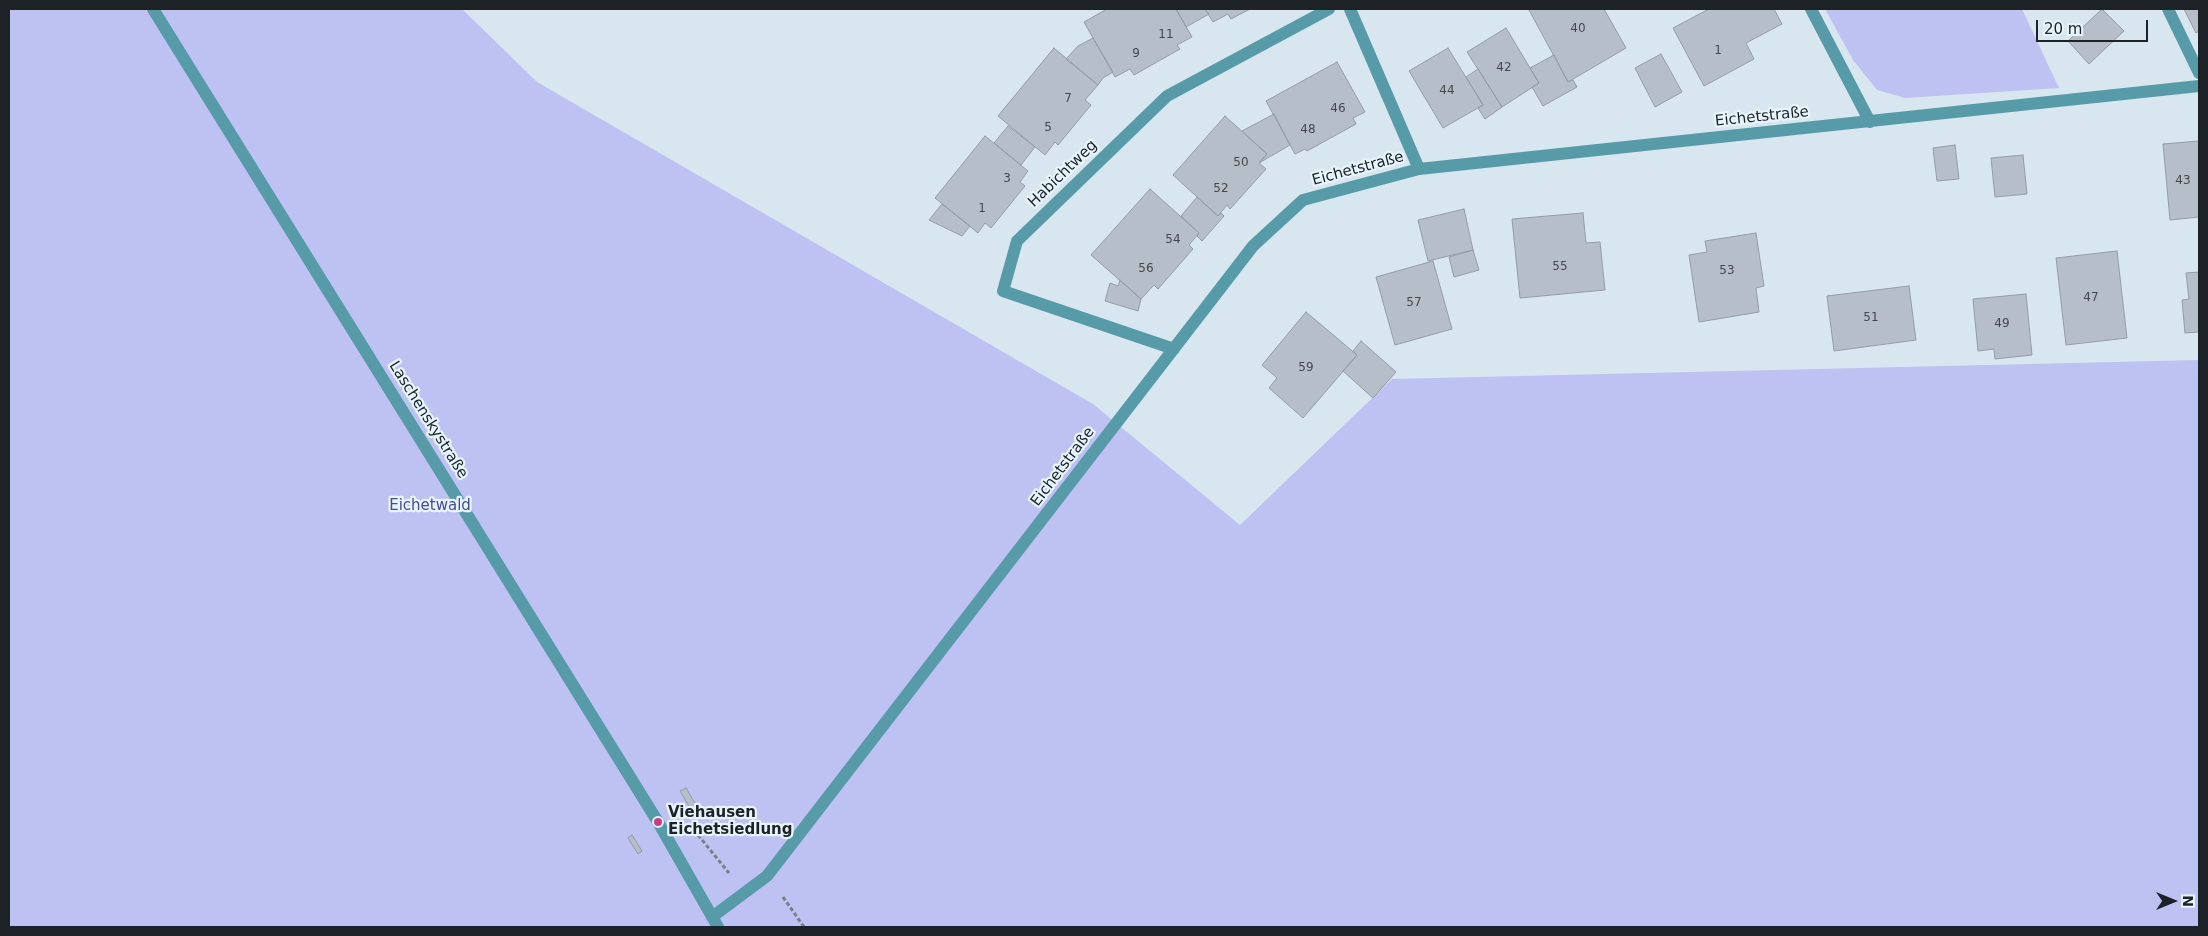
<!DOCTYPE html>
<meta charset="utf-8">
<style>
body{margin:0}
#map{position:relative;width:2208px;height:936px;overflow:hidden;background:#d8e7ef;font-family:"DejaVu Sans",sans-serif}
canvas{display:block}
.frame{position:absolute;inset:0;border:10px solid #1c2225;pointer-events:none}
.north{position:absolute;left:2148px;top:876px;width:50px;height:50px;-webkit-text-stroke:4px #e6f4fd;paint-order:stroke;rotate:90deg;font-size:14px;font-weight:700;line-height:20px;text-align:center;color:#1c2225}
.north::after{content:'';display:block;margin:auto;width:18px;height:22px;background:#1c2225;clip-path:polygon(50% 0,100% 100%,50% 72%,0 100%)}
.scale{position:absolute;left:2036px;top:20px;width:112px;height:22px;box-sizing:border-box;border:2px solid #1c2225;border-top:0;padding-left:6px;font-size:15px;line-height:18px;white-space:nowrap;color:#1c2225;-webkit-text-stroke:4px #e6f4fd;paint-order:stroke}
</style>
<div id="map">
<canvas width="2208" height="936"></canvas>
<div class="frame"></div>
<div class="north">N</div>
<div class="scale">20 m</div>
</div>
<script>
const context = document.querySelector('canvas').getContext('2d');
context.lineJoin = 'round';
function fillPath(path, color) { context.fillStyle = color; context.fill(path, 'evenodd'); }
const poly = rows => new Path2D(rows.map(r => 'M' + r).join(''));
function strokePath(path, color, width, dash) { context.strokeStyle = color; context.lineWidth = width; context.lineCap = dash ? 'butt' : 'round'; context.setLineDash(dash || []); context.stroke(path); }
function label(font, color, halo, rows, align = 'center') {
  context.font = font + ' "DejaVu Sans",sans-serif'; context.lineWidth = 4.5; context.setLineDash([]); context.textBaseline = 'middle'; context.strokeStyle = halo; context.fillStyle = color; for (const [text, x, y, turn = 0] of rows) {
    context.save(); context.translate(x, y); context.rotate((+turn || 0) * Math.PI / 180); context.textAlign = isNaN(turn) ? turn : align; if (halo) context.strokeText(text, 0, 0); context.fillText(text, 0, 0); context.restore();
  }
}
const green = poly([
 [9,9,462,9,537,82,1093,404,1240,525,1392,379,2199,360,2199,927,9,927],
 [1825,9,2022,9,2059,88,1905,98,1877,90,1853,60]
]);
const building = poly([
 [1107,9,1176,9,1192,37,1177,45,1180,49,1134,75,1130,69,1115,77,1084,22,1107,9],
 [1176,9,1205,9,1209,14,1186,27,1176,9],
 [1205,9,1250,9,1231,19,1228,14,1213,22,1205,9],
 [1532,9,1604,9,1626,48,1568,82,1529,10,1532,9],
 [1709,9,1774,9,1782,24,1746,43,1754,59,1704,86,1673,28,1709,9],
 [2102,9,2124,31,2089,64,2068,41,2102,9],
 [2184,9,2199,9,2199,31,2196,33,2184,9],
 [1506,28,1539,83,1502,107,1467,52,1506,28],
 [1093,38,1113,72,1103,78,1098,85,1066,59,1078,46,1093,38],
 [1054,48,1098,85,1085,100,1091,105,1058,145,1055,142,1045,155,998,116,1054,48],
 [1448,48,1483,105,1443,128,1409,71,1448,48],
 [1661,54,1682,92,1655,107,1635,68,1661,54],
 [1554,55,1568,82,1573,80,1577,87,1543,106,1532,87,1539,83,1530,68,1554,55],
 [1337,62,1365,112,1353,118,1356,124,1307,151,1305,149,1295,154,1266,101,1337,62],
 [1478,69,1502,107,1485,119,1478,108,1483,105,1466,77,1478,69],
 [1274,114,1290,145,1259,163,1267,154,1242,131,1274,114],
 [1225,116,1267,154,1259,163,1266,169,1230,209,1227,205,1218,216,1173,175,1225,116],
 [1008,126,1035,147,1021,165,994,143,1008,126],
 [985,136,1028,171,1020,182,1025,186,991,228,985,223,978,233,935,198,985,136],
 [2199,141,2199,217,2170,220,2163,144,2199,141],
 [1955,145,1959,179,1937,181,1933,148,1955,145],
 [2023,155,2027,194,1995,197,1991,158,2023,155],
 [1150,189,1199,233,1189,245,1193,249,1158,289,1154,285,1141,299,1091,255,1150,189],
 [1197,197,1218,216,1221,213,1224,216,1202,241,1197,236,1199,233,1181,216,1197,197],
 [942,204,970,226,962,236,929,220,942,204],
 [1464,209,1473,250,1428,261,1418,220,1464,209],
 [1583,213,1586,243,1600,242,1605,290,1520,298,1512,219,1583,213],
 [1756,233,1764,286,1756,288,1759,312,1699,322,1689,255,1707,252,1705,241,1756,233],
 [1473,250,1479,270,1454,277,1449,257,1473,250],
 [2117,251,2127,338,2066,345,2056,258,2117,251],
 [1433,261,1452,329,1395,345,1376,277,1433,261],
 [2199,272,2199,332,2185,333,2182,300,2189,299,2186,273,2199,272],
 [1120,280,1141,299,1138,311,1105,301,1110,283,1118,286,1120,280],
 [1909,286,1916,340,1834,351,1827,296,1909,286],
 [2026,294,2032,355,1995,359,1994,349,1978,351,1973,299,2026,294],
 [1306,312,1357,355,1303,418,1269,388,1277,378,1262,365,1306,312],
 [1361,341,1396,372,1373,398,1343,371,1357,355,1353,351,1361,341],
 [686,788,699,810,693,813,680,791,686,788],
 [632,835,642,851,638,854,628,838,632,835]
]);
const path = poly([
 [698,835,729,873],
 [783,897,804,927]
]);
const minor = poly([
 [153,9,658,822,718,927],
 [1350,9,1419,169],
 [1811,9,1870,122],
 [2168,9,2199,73],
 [1174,349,1003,291,1017,241,1167,96,1329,9],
 [712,917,767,876,1253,246,1303,200,1419,169,2199,86]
]);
const markers = [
 [658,822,5,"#c34087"]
];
const numberNames = [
 ["40",1578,29],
 ["11",1166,35],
 ["1",1718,51],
 ["9",1136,54],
 ["42",1504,68],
 ["44",1447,91],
 ["7",1068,99],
 ["46",1338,109],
 ["5",1048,128],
 ["48",1308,130],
 ["50",1241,163],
 ["3",1007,179],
 ["43",2183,181],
 ["52",1221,189],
 ["1",982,209],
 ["54",1173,240],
 ["55",1560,267],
 ["56",1146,269],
 ["53",1727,271],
 ["47",2091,298],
 ["57",1414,303],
 ["51",1871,318],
 ["49",2002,324],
 ["59",1306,368]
];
const streetNames = [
 ["Eichetstraße",1762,117,-6],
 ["Eichetstraße",1358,169,-15],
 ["Habichtweg",1063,174,-44],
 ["Laschenskystraße",428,420,58],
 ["Eichetstraße",1063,467,-53]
];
const parkNames = [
 ["Eichetwald",430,506]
];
const poiNames = [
 ["Viehausen",668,813],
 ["Eichetsiedlung",668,830]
];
fillPath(green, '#bec2f2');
fillPath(building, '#b6beca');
strokePath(building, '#939ba6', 1);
strokePath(path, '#768085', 3, [4, 2.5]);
strokePath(minor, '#579ba9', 12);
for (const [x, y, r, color] of markers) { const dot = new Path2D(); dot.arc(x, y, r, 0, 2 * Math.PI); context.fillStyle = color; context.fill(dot); strokePath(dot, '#e6f4fd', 2); }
label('12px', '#42494e', null, numberNames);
label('15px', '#1c2225', '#e6f4fd', streetNames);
label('15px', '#4c499a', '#e6f4fd', parkNames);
label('bold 15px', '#1c2225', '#e6f4fd', poiNames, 'left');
</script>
